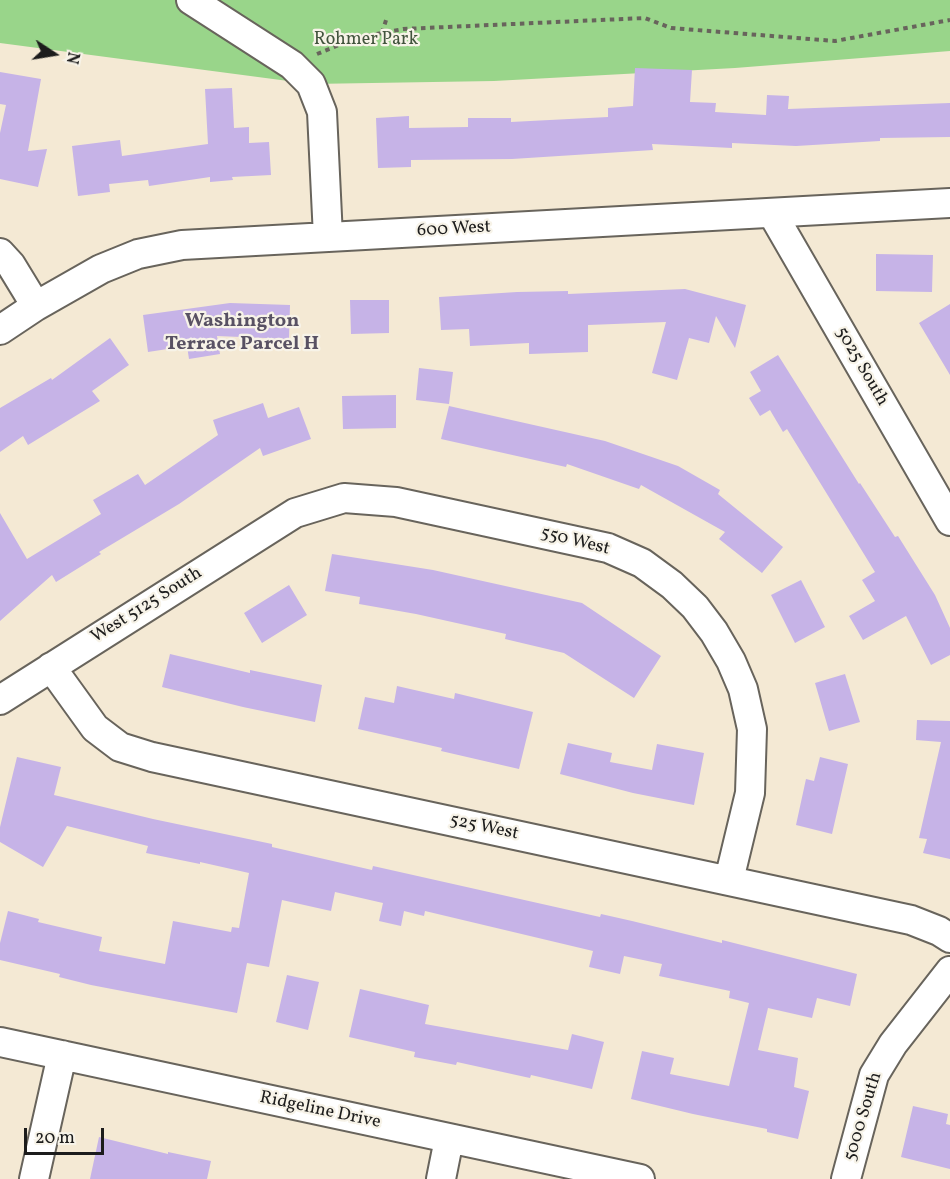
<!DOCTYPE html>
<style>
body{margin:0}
#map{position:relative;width:950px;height:1179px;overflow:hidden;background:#f4e9d4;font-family:Vollkorn,serif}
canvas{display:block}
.north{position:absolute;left:24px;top:24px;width:60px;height:60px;-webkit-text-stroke:4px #f7f3e8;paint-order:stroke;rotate:102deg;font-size:16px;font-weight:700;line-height:24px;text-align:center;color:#1c1c1c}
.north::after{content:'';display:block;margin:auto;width:21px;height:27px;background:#1c1c1c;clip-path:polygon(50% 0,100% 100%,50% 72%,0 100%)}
.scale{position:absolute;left:24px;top:1128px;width:80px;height:27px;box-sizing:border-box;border:3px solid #1c1c1c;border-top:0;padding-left:8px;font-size:18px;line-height:21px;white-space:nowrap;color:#1c1c1c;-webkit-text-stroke:4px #f7f3e8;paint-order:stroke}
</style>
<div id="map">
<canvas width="950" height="1179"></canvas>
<div class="north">N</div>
<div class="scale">20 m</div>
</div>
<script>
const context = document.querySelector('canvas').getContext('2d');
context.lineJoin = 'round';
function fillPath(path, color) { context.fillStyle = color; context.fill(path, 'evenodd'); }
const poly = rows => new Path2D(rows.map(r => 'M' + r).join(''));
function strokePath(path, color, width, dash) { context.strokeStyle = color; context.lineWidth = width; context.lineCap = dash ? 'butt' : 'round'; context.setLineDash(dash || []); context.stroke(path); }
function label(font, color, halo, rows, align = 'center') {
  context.font = font + ' Vollkorn,serif'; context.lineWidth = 4.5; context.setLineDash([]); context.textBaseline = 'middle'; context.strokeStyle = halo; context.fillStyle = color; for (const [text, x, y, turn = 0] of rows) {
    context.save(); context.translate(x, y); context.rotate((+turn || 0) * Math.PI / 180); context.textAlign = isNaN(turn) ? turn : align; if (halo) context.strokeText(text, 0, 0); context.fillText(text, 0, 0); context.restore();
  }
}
const green = poly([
 [0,0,950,0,950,51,735,68,494,81,311,84,0,43]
]);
const building = poly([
 [635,68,692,70,690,102,716,103,715,112,766,115,767,95,789,96,788,109,950,103,950,137,880,138,880,141,796,146,732,143,732,148,652,144,653,150,512,159,411,160,411,167,378,168,376,118,409,116,409,128,468,127,468,118,511,118,511,122,608,117,608,108,633,106],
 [0,72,41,79,28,151,47,149,38,187,0,179,0,133,6,105,0,104],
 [232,88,234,128,249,127,249,143,269,142,271,175,232,177,233,180,210,182,210,177,149,186,148,180,109,184,110,192,78,196,72,146,120,140,122,156,208,144,205,89],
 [876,254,933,255,932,292,876,291],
 [685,289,746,305,735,348,716,316,709,343,689,338,677,380,652,373,666,322,588,325,588,352,529,354,529,343,470,346,469,329,441,330,439,297,517,292,568,291,568,294],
 [350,300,389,300,389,333,351,334],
 [230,303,290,305,289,339,217,336,220,354,189,359,187,346,148,352,143,315],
 [950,304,950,375,919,323],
 [110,338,129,365,92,391,100,401,28,445,23,436,0,452,0,408,51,378,52,380],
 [778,355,859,484,860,483,895,537,898,536,935,595,950,628,950,655,931,665,906,616,863,640,849,616,875,601,862,580,875,572,787,429,783,432,770,410,760,416,749,398,761,391,750,372],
 [419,368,453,372,449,404,416,400],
 [396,395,396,428,343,429,342,396],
 [263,403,268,418,299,407,311,439,263,456,260,448,179,504,99,552,101,554,56,582,52,575,0,621,0,513,27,559,101,514,93,500,138,474,145,485,218,435,213,420],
 [449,406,605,441,678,466,720,490,718,494,783,547,762,573,719,539,725,532,641,485,639,489,567,464,566,467,441,439],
 [332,554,433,570,582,603,661,656,634,698,564,653,505,639,506,634,416,614,359,604,360,597,325,591],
 [801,580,825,627,795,643,771,595],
 [289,585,307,615,262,643,244,613],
 [170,654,250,673,250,670,322,685,315,722,243,707,162,687],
 [845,674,860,722,829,731,815,683],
 [397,686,454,699,455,693,533,712,519,769,441,751,442,748,358,729,365,697,394,703],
 [917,720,950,721,950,859,923,853,927,839,919,838,941,742,916,740],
 [568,743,612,753,610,762,652,770,657,744,704,753,694,805,633,793,560,774],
 [17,757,61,767,54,795,153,819,272,844,272,847,372,870,373,866,600,917,601,914,632,921,722,943,722,940,857,974,850,1006,817,998,812,1018,768,1008,758,1050,798,1058,794,1087,809,1091,798,1139,767,1132,767,1129,693,1114,631,1099,642,1051,674,1058,670,1074,729,1086,749,1003,729,998,730,991,659,976,662,964,624,956,620,974,589,967,593,951,425,911,424,916,404,911,401,926,379,921,383,903,335,892,331,911,282,900,269,967,247,963,237,1013,91,985,59,977,60,974,0,960,0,943,8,911,39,919,38,922,102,937,99,951,165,964,173,921,231,932,232,927,239,928,249,873,200,862,200,864,146,853,148,846,67,826,43,867,0,842,0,827],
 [820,757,848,764,832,834,796,825,806,779,814,781],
 [287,975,319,982,308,1030,276,1022],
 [360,989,429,1005,425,1024,568,1050,572,1034,604,1042,592,1089,531,1075,530,1078,457,1062,456,1065,414,1057,415,1052,349,1037],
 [913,1106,948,1114,946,1124,950,1125,950,1169,901,1157],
 [99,1137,168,1154,168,1152,211,1161,207,1179,90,1179]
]);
const path = poly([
 [382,33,387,17],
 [317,54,356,38,403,29,645,18,671,28,835,41,950,20]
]);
const minor = poly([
 [191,0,292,65,311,84,322,112,328,237],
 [772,213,950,521],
 [0,253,11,265,36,306,101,269,138,254,182,245,950,203],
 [0,330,36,306],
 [51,667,95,728,120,747,152,757,911,920,939,931,950,938],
 [0,700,295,513,344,498,396,502,608,548,642,563,672,585,695,607,714,632,731,661,743,689,752,729,750,793,729,880],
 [0,1042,640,1179],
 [34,1179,62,1055],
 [441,1179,449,1139],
 [846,1179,874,1075,893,1044,950,971]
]);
const parkNames = [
 ["Rohmer Park",366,41]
];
const streetNames = [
 ["600 West",454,230,-3],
 ["5025 South",861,367,60],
 ["550 West",575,542,14],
 ["West 5125 South",147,606,-32],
 ["525 West",484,828,12],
 ["Ridgeline Drive",320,1111,12],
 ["5000 South",864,1117,-73]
];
const neighbourhoodNames = [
 ["Washington",242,322],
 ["Terrace Parcel H",242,345]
];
fillPath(green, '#99d58a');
fillPath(building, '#c6b3e7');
strokePath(minor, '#68645c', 32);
strokePath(path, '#68645c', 4, [4.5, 4.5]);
strokePath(minor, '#fff', 28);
label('18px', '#42543d', '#f7f3e8', parkNames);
label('18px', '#1c1c1c', '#f7f3e8', streetNames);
label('bold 20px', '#585163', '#f7f3e8', neighbourhoodNames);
</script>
